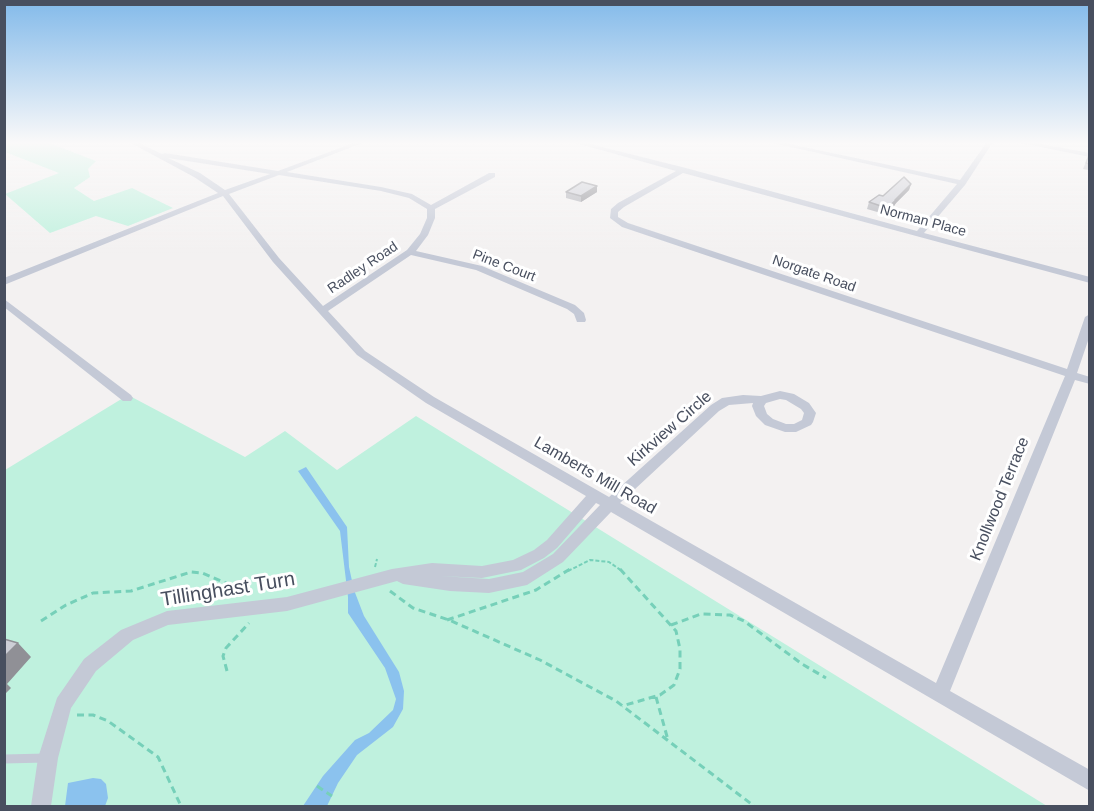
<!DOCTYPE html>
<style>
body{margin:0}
#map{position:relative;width:1094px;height:811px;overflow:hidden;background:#f3f1f1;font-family:Helvetica,sans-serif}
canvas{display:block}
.frame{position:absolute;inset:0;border:6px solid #484f5f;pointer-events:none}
</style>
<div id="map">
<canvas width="1094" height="811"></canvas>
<div class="frame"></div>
</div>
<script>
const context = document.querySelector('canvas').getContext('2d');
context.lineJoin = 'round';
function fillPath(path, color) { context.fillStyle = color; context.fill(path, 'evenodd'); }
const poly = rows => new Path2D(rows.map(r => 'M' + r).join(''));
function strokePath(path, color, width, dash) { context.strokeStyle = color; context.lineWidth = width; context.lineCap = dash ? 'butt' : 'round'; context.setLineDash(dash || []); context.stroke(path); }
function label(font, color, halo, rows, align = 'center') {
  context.font = font + ' Helvetica,sans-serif'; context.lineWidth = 6; context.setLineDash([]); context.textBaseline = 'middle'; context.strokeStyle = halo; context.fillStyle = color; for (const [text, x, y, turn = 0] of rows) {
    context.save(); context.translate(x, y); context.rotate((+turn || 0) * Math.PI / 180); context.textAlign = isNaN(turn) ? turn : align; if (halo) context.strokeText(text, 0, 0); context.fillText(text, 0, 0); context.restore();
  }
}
const green = poly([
 [4,142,47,142,96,161,88,169,90,177,74,188,94,201,132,188,173,208,128,226,96,216,50,233,5,194,59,173,5,152],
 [128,395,245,457,285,431,337,470,416,416,1047,806,5,806,5,470]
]);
const water = poly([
 [306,467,347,527,349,567,354,590,364,616,399,672,404,691,403,709,393,727,357,755,338,783,327,806,303,806,323,776,355,740,369,733,393,710,396,699,385,668,348,613,348,597,340,531,298,471],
 [93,778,101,779,106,784,108,798,105,806,65,806,68,783]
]);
const pathFar1 = poly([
 [375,567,377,559],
 [568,571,590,560,609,562,622,571]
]);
const path = poly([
 [620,569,676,631,680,649,680,669,674,685,660,695,622,706],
 [390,591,413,608,449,620,540,660,616,701,754,806],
 [447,620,536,590,570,569],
 [41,621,66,605,93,593,131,591,191,572,202,573,249,593],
 [671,625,701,614,730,615,744,621,802,664,826,678],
 [227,671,223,656,226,648,249,623],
 [656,697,668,740],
 [77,715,93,715,108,721,158,757,181,806],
 [317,786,332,796]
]);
const service = poly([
 [4,759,46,758]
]);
const minor = poly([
 [129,142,137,142,162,154,165,153,278,171,356,142,365,142,287,172,381,187,412,194,431,205,489,173,495,173,495,177,435,209,435,218,428,235,416,251,482,266,575,305,584,313,586,320,585,322,577,322,574,314,567,309,476,270,411,255,328,311,365,351,434,397,609,497,711,405,722,398,743,395,761,396,780,391,794,394,809,403,816,413,813,422,811,425,796,432,785,432,765,425,756,416,752,406,753,403,729,405,719,411,620,503,936,683,1065,376,622,227,610,218,611,209,618,203,676,171,572,142,582,142,686,168,917,231,957,184,768,142,780,142,960,180,987,142,993,142,965,185,924,233,1090,277,1090,283,683,173,624,207,618,212,618,217,628,223,1067,369,1085,317,1090,314,1090,335,1077,373,1090,377,1090,384,1075,380,950,691,1090,770,1090,791,611,512,563,562,527,585,489,593,450,591,403,584,397,581,287,611,168,625,133,640,96,671,71,708,58,758,51,806,31,806,38,758,57,698,84,659,121,630,167,611,287,597,392,569,432,563,482,566,513,560,534,550,547,540,586,496,426,403,357,355,273,262,223,196,4,285,4,278,218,193,194,177,129,142],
 [168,158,270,174,225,190,200,173,168,158],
 [279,175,381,191,409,198,427,209,427,218,420,234,407,250,323,306,279,258,229,194,279,175],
 [780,399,786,400,801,409,804,413,802,420,794,424,786,424,773,419,767,414,764,406,766,403,780,399],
 [596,503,600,505,553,554,523,572,489,579,440,576,482,578,521,570,544,558,557,548,596,503],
 [1016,142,1030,142,1090,153,1090,157,1016,142],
 [4,299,131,395,133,398,131,401,123,401,4,307,4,299]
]);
const wall = poly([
 [1089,155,1089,170,1083,169],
 [911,184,909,190,896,203,894,206,884,214,867,209,869,202],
 [597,186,597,192,581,202,566,198,566,192]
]);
const shadedWall = poly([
 [911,184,909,190,896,203,894,206,884,214,887,208],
 [597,186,597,192,581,202,581,196],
 [18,643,31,657,7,684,11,688,4,695,4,657]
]);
const building = poly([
 [1089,155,1089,164,1086,163,1089,155],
 [904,177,911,184,895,200,896,200,887,208,869,202,879,195,883,196,904,177],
 [582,182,597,186,581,196,566,192,582,182],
 [4,639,18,643,4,657,4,639]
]);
const farStreetnames = [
 ["Norman Place",923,221,15],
 ["Pine Court",504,266,21],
 ["Radley Road",363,268,-34],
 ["Norgate Road",814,274,19]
];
const streetNames = [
 ["Kirkview Circle",670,429,-41],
 ["Lamberts Mill Road",595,476,30],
 ["Knollwood Terrace",1000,499,-68]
];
const nearStreetnames = [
 ["Tillinghast Turn",228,590,-9]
];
fillPath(green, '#bff1de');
fillPath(water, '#8bc2ee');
strokePath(pathFar1, '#76d0b9', 2, [4, 2]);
strokePath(path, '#76d0b9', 3, [7, 4.5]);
strokePath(service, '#c4c9d6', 9);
fillPath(minor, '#c4c9d6');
fillPath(wall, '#b0b1b8');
fillPath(shadedWall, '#909096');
fillPath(building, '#cdced6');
strokePath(building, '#909096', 1.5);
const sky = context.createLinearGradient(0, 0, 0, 255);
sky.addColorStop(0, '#83baea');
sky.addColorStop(0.56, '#faf9f9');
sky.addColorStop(1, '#faf9f900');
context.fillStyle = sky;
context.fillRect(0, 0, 1094, 255);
label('14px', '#484f5f', '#fff', farStreetnames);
label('16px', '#484f5f', '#fff', streetNames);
label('20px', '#484f5f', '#fff', nearStreetnames);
</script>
